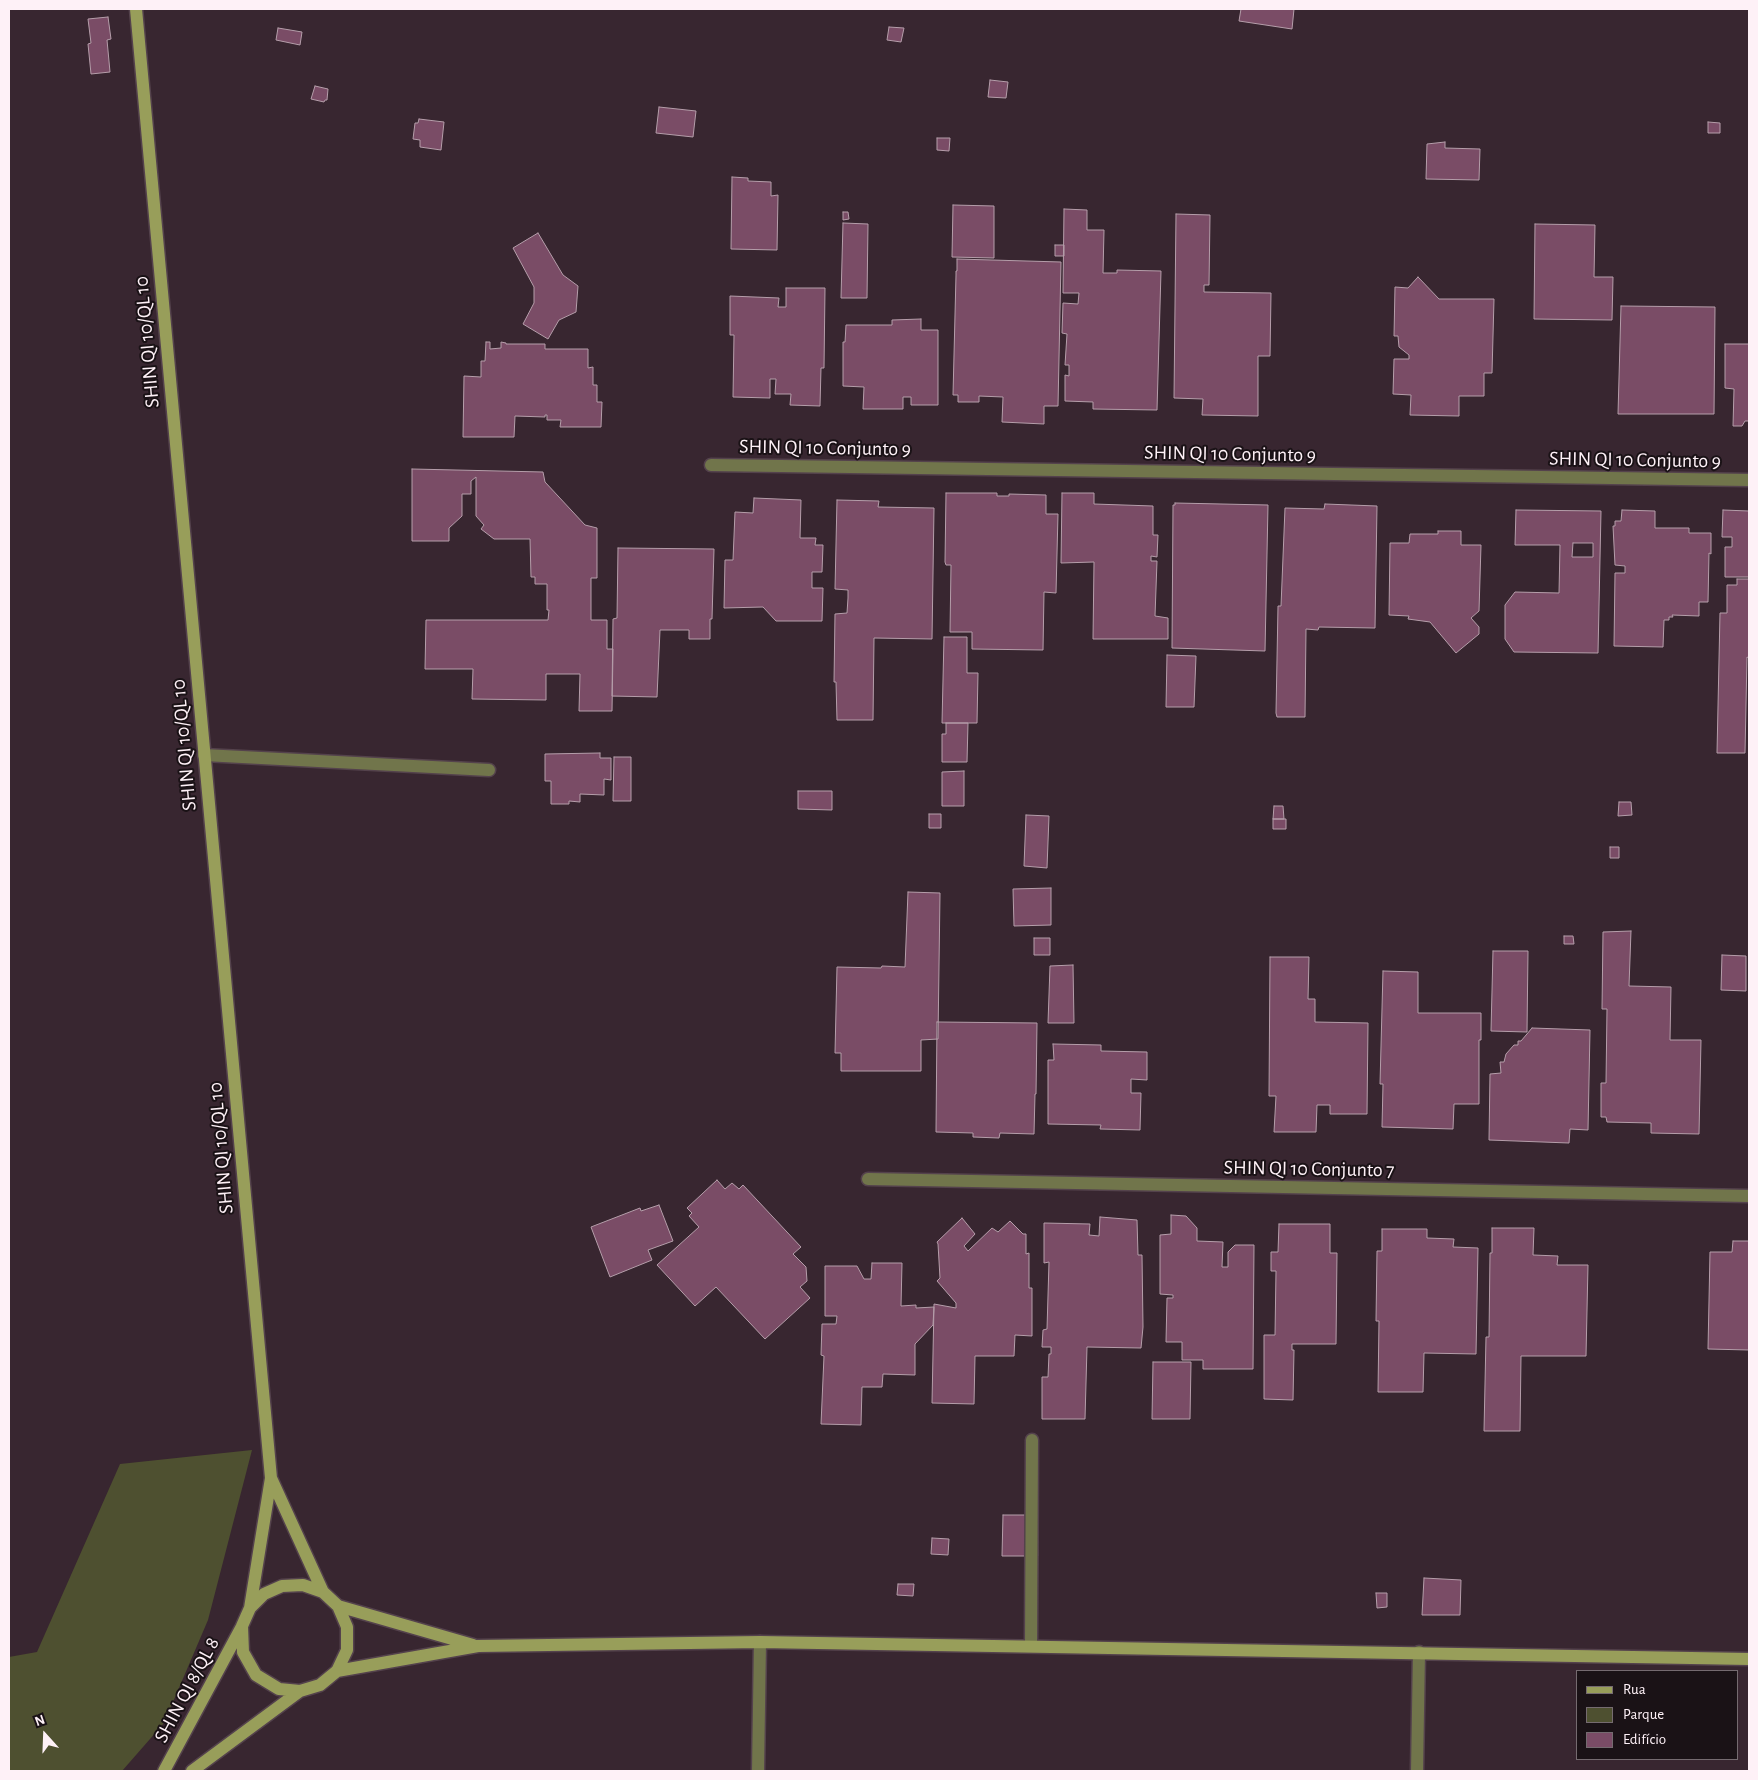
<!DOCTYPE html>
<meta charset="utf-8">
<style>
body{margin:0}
#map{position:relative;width:1758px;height:1780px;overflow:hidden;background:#382630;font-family:"Alegreya Sans",sans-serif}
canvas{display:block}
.frame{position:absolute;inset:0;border:10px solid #fef1f7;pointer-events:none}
.legend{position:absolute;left:1576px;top:1670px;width:162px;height:90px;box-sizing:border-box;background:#1a1216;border:1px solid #756b70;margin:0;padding:6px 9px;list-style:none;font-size:15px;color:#fef1f7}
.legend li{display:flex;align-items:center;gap:10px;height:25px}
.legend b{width:25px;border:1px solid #756b70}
.north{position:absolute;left:20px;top:1710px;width:50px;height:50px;-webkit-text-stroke:4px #1a1216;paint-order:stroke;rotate:340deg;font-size:14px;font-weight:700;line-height:20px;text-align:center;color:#fef1f7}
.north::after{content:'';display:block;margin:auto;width:18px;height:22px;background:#fef1f7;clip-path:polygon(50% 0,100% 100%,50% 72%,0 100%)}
</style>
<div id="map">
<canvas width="1758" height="1780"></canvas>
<div class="frame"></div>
<ul class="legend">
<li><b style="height:6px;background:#989e5a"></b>Rua</li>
<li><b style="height:14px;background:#4e5030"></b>Parque</li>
<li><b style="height:14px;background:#7a4c66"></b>Edifício</li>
</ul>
<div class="north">N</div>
</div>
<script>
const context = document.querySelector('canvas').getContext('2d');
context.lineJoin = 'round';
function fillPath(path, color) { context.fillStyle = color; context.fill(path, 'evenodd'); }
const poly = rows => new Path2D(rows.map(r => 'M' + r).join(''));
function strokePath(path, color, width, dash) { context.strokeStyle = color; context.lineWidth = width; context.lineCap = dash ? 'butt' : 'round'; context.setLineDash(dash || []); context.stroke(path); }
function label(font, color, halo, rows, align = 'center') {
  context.font = font + ' "Alegreya Sans",sans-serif'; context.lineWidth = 4; context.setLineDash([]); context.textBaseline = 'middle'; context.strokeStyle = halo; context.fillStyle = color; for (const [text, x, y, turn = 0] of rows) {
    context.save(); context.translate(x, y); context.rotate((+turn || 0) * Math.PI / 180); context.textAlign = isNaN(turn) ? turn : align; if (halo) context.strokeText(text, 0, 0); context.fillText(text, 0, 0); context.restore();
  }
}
const green = poly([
 [252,1450,208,1620,164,1723,122,1771,9,1771,9,1657,37,1652,120,1464]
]);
const building = poly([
 [1241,9,1294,9,1292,29,1239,21,1241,9],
 [108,17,111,39,107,40,110,72,91,74,88,44,91,43,88,19,108,17],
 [889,27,904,28,901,42,887,40,889,27],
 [278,28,302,32,300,45,276,40,278,28],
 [990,80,1008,82,1006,98,988,97,990,80],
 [315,86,328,89,327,100,325,100,324,102,311,99,315,86],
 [659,107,696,111,693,137,656,133,659,107],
 [419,119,444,122,441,150,420,147,420,140,413,139,415,123,418,123,419,119],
 [1708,122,1720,123,1720,133,1708,133,1708,122],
 [937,138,950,138,949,151,937,150,937,138],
 [1445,142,1445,148,1480,149,1479,180,1426,179,1427,144,1445,142],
 [732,177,748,178,748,181,771,182,771,196,778,195,777,250,731,249,732,177],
 [953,205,994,206,994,258,952,257,953,205],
 [1064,209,1087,210,1087,230,1104,230,1103,273,1117,273,1117,270,1161,271,1157,410,1093,409,1093,402,1065,401,1065,375,1069,376,1069,365,1065,365,1067,334,1062,333,1063,303,1078,304,1079,293,1063,293,1064,209],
 [843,212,848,212,849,219,843,220,843,212],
 [1176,214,1210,215,1209,285,1204,285,1204,292,1271,293,1270,356,1258,356,1258,416,1202,415,1203,399,1174,398,1176,214],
 [843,223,868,224,867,298,841,298,843,223],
 [1535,224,1595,225,1594,277,1613,277,1612,320,1534,319,1535,224],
 [538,233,563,275,578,286,576,312,559,320,548,339,523,324,534,303,534,287,513,248,538,233],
 [1055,245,1064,245,1064,256,1055,256,1055,245],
 [957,259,1061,262,1058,406,1044,406,1044,424,1002,422,1003,397,979,396,979,402,958,402,958,395,953,395,956,275,956,271,957,271,957,259],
 [1418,277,1439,299,1494,299,1492,373,1484,373,1484,396,1459,396,1459,416,1410,415,1411,395,1393,394,1394,359,1409,359,1409,355,1399,347,1398,336,1394,336,1395,287,1408,288,1418,277],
 [786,288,825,288,824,368,821,368,820,406,790,405,791,394,775,394,776,379,770,379,770,398,733,397,734,335,730,335,730,296,779,298,778,307,786,307,786,288],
 [1621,306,1715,307,1714,414,1618,414,1621,306],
 [921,319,921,330,938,330,938,405,911,405,911,397,903,397,903,409,863,409,864,387,843,386,843,342,845,342,846,325,892,325,892,320,921,319],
 [486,342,490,342,490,349,501,348,501,342,506,343,506,344,545,344,545,349,588,349,588,368,593,367,593,385,597,385,597,402,602,402,601,427,560,427,561,420,547,420,547,415,545,415,545,417,515,416,514,437,463,437,464,376,481,377,481,361,485,361,486,342],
 [1725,344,1749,344,1749,421,1745,421,1742,426,1733,426,1734,389,1725,388,1725,344],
 [412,469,543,472,545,482,585,525,597,528,597,578,591,578,591,620,607,620,607,649,613,649,612,711,579,711,580,674,546,674,546,700,472,699,473,669,425,669,426,620,548,620,549,610,547,610,547,584,535,584,535,577,531,577,530,539,494,539,481,529,484,525,476,516,476,477,471,481,471,494,462,494,462,516,449,528,449,541,412,541,412,469],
 [946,493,997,493,997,496,1009,496,1009,494,1046,495,1046,514,1058,514,1056,593,1044,592,1043,650,972,649,972,632,950,632,951,565,946,565,945,562,946,493],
 [1062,493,1094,493,1094,504,1153,506,1153,535,1158,535,1157,557,1151,556,1151,561,1157,561,1155,616,1168,618,1168,639,1093,639,1094,562,1061,563,1062,493],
 [754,498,801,500,800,538,816,538,815,545,823,545,822,572,812,572,812,588,823,588,822,621,776,621,763,607,724,608,725,560,733,560,735,512,753,513,754,498],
 [837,500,879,501,878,507,934,508,932,639,874,638,873,720,837,720,836,682,834,682,835,614,847,613,848,598,848,590,835,589,837,500],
 [1175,503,1268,505,1265,651,1172,648,1173,505,1175,505,1175,503],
 [1325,504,1377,506,1375,628,1319,627,1318,630,1306,629,1305,717,1277,717,1276,713,1278,606,1281,606,1285,508,1324,509,1325,504],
 [1516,510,1601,511,1598,653,1514,652,1505,639,1505,605,1515,592,1559,593,1560,545,1515,545,1516,510],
 [1573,543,1593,543,1593,557,1572,557,1573,543],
 [1622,510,1655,511,1655,528,1689,528,1689,533,1711,533,1711,554,1709,553,1708,602,1699,602,1699,616,1672,615,1673,617,1669,617,1669,620,1664,620,1663,647,1614,646,1615,573,1625,573,1625,566,1615,565,1613,526,1615,526,1615,521,1621,521,1622,510],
 [1723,510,1749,511,1749,577,1725,577,1725,547,1732,547,1732,537,1722,537,1723,510],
 [1438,531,1461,531,1461,545,1481,545,1479,611,1471,618,1479,627,1479,634,1456,653,1430,622,1408,619,1409,616,1389,615,1390,543,1409,543,1410,534,1438,534,1438,531],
 [618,548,714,549,712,619,710,619,710,639,689,639,689,630,660,630,657,697,612,696,613,619,617,618,618,548],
 [1737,579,1749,579,1749,658,1747,657,1745,753,1717,753,1720,613,1727,613,1727,585,1737,585,1737,579],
 [944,637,967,637,967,673,978,673,977,723,942,723,944,637],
 [1167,655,1196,656,1194,707,1166,707,1167,655],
 [946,723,968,723,967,762,942,762,942,734,946,734,946,723],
 [600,753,600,758,611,758,611,780,604,779,604,795,580,794,580,802,569,801,569,804,551,804,551,781,545,781,545,754,600,753],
 [614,757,631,757,631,801,613,801,614,757],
 [964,771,964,806,942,806,942,772,964,771],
 [798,791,832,791,832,810,798,809,798,791],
 [1619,802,1631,802,1632,815,1618,816,1619,802],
 [1274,806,1283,806,1284,819,1273,819,1274,806],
 [929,814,941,814,941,828,929,828,929,814],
 [1026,815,1049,816,1047,868,1024,866,1026,815],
 [1273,819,1286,819,1286,829,1273,829,1273,819],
 [1610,847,1619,847,1619,858,1610,858,1610,847],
 [1051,888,1051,925,1014,926,1013,889,1051,888],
 [908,892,940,893,938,1039,921,1040,921,1071,841,1071,841,1053,835,1053,837,967,881,968,882,966,905,967,908,892],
 [1631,931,1629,986,1671,987,1670,1040,1701,1040,1699,1134,1651,1133,1651,1123,1607,1122,1606,1117,1601,1117,1601,1083,1606,1083,1607,1009,1602,1009,1603,932,1631,931],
 [1564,936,1573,936,1574,944,1564,944,1564,936],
 [1034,938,1050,938,1050,955,1034,955,1034,938],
 [1493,951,1528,951,1527,1032,1491,1031,1493,951],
 [1722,955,1746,956,1746,991,1721,990,1722,955],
 [1270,957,1309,957,1308,999,1315,999,1315,1022,1368,1023,1367,1114,1330,1114,1330,1105,1317,1105,1316,1132,1274,1132,1276,1096,1269,1096,1270,957],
 [1073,965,1074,1023,1048,1023,1050,966,1073,965],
 [1383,971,1418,972,1418,1013,1481,1013,1481,1040,1479,1040,1479,1104,1454,1104,1453,1129,1382,1127,1383,1084,1380,1084,1383,971],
 [937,1022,1037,1023,1036,1094,1035,1094,1034,1134,1000,1133,999,1138,973,1137,973,1133,936,1132,937,1022],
 [1532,1028,1590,1030,1588,1130,1570,1129,1569,1143,1489,1140,1490,1074,1501,1073,1500,1062,1504,1062,1506,1054,1514,1045,1518,1045,1518,1041,1521,1041,1532,1028],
 [1053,1044,1101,1045,1101,1051,1147,1052,1147,1080,1131,1079,1131,1093,1141,1093,1140,1130,1100,1129,1101,1125,1048,1124,1048,1060,1054,1060,1053,1044],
 [717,1180,725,1189,732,1183,739,1189,743,1185,801,1247,793,1254,806,1267,807,1281,800,1287,810,1298,765,1339,716,1287,695,1306,657,1265,699,1227,689,1216,692,1213,687,1208,717,1180],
 [659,1205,673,1241,648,1250,652,1260,610,1277,591,1227,640,1208,641,1211,659,1205],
 [1171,1215,1186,1216,1197,1228,1197,1241,1223,1242,1222,1267,1228,1267,1228,1252,1235,1245,1254,1245,1253,1369,1203,1369,1203,1360,1182,1360,1182,1342,1166,1342,1167,1298,1173,1298,1173,1295,1160,1294,1160,1235,1171,1234,1171,1215],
 [1100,1217,1137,1220,1138,1255,1142,1255,1143,1327,1141,1348,1087,1347,1085,1419,1042,1419,1042,1377,1048,1377,1049,1354,1051,1354,1051,1347,1042,1347,1043,1330,1047,1329,1049,1262,1044,1263,1044,1223,1090,1224,1089,1235,1099,1236,1100,1217],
 [962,1218,975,1234,964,1246,968,1251,992,1228,998,1232,1010,1221,1023,1234,1026,1234,1026,1254,1029,1253,1029,1288,1032,1288,1032,1336,1015,1335,1014,1356,975,1356,974,1404,932,1403,934,1304,956,1308,956,1303,937,1281,940,1278,938,1244,937,1242,962,1218],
 [1279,1224,1330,1224,1330,1253,1337,1253,1336,1344,1292,1344,1292,1350,1294,1350,1293,1400,1264,1399,1264,1335,1275,1335,1276,1271,1271,1271,1271,1252,1278,1252,1279,1224],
 [1492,1228,1534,1228,1533,1255,1558,1256,1557,1265,1588,1265,1586,1356,1521,1356,1520,1431,1484,1431,1486,1337,1489,1337,1490,1253,1492,1253,1492,1228],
 [1382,1229,1427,1229,1427,1238,1454,1239,1453,1247,1478,1248,1476,1354,1424,1353,1423,1392,1378,1392,1379,1321,1376,1321,1377,1251,1382,1251,1382,1229],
 [1733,1241,1749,1241,1749,1350,1708,1349,1710,1252,1732,1252,1733,1241],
 [872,1263,902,1263,901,1306,916,1305,916,1308,934,1307,933,1325,915,1344,915,1375,883,1374,882,1387,862,1387,861,1425,821,1424,824,1356,821,1355,822,1324,836,1324,837,1316,825,1316,825,1266,857,1266,864,1279,871,1279,872,1263],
 [1153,1362,1191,1362,1190,1419,1152,1419,1153,1362],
 [1003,1515,1038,1515,1038,1556,1002,1556,1003,1515],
 [932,1538,949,1539,948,1555,931,1554,932,1538],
 [1424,1578,1461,1580,1460,1615,1422,1615,1424,1578],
 [898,1584,914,1584,913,1596,897,1595,898,1584],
 [1376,1593,1387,1593,1387,1607,1377,1608,1376,1593]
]);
const lane = poly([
 [204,755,489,770],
 [1031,1646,1032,1440]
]);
const street = poly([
 [711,465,1749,480],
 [868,1179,1749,1196],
 [758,1771,760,1642],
 [1417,1771,1419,1652]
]);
const secondary = poly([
 [136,9,271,1478,250,1608],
 [271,1478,323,1592],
 [338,1606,347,1627,347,1650,337,1671,320,1685,300,1691,279,1689,256,1675,243,1652,242,1626,250,1608,264,1594,282,1586,303,1585,323,1592,338,1606,473,1645],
 [337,1671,478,1646,760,1642,1749,1659],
 [164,1771,241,1628],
 [192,1771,300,1691]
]);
const streetNames = [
 ["SHIN QI 10/QL 10",147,342,-95],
 ["SHIN QI 10 Conjunto 9",825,448,1],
 ["SHIN QI 10 Conjunto 9",1230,454,1],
 ["SHIN QI 10 Conjunto 9",1635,460,1],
 ["SHIN QI 10/QL 10",184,745,-95],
 ["SHIN QI 10/QL 10",221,1148,-95],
 ["SHIN QI 10 Conjunto 7",1309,1169,1],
 ["SHIN QI 8/QL 8",187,1690,-62]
];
fillPath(green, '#4e5030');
fillPath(building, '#7a4c66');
strokePath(building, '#b59eaa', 1);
strokePath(lane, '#54424c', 15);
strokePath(street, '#54424c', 15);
strokePath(secondary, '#54424c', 15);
strokePath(lane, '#71754b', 12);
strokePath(street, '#71754b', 12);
strokePath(secondary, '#989e5a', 12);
label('20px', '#fef1f7', '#1a1216', streetNames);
</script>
